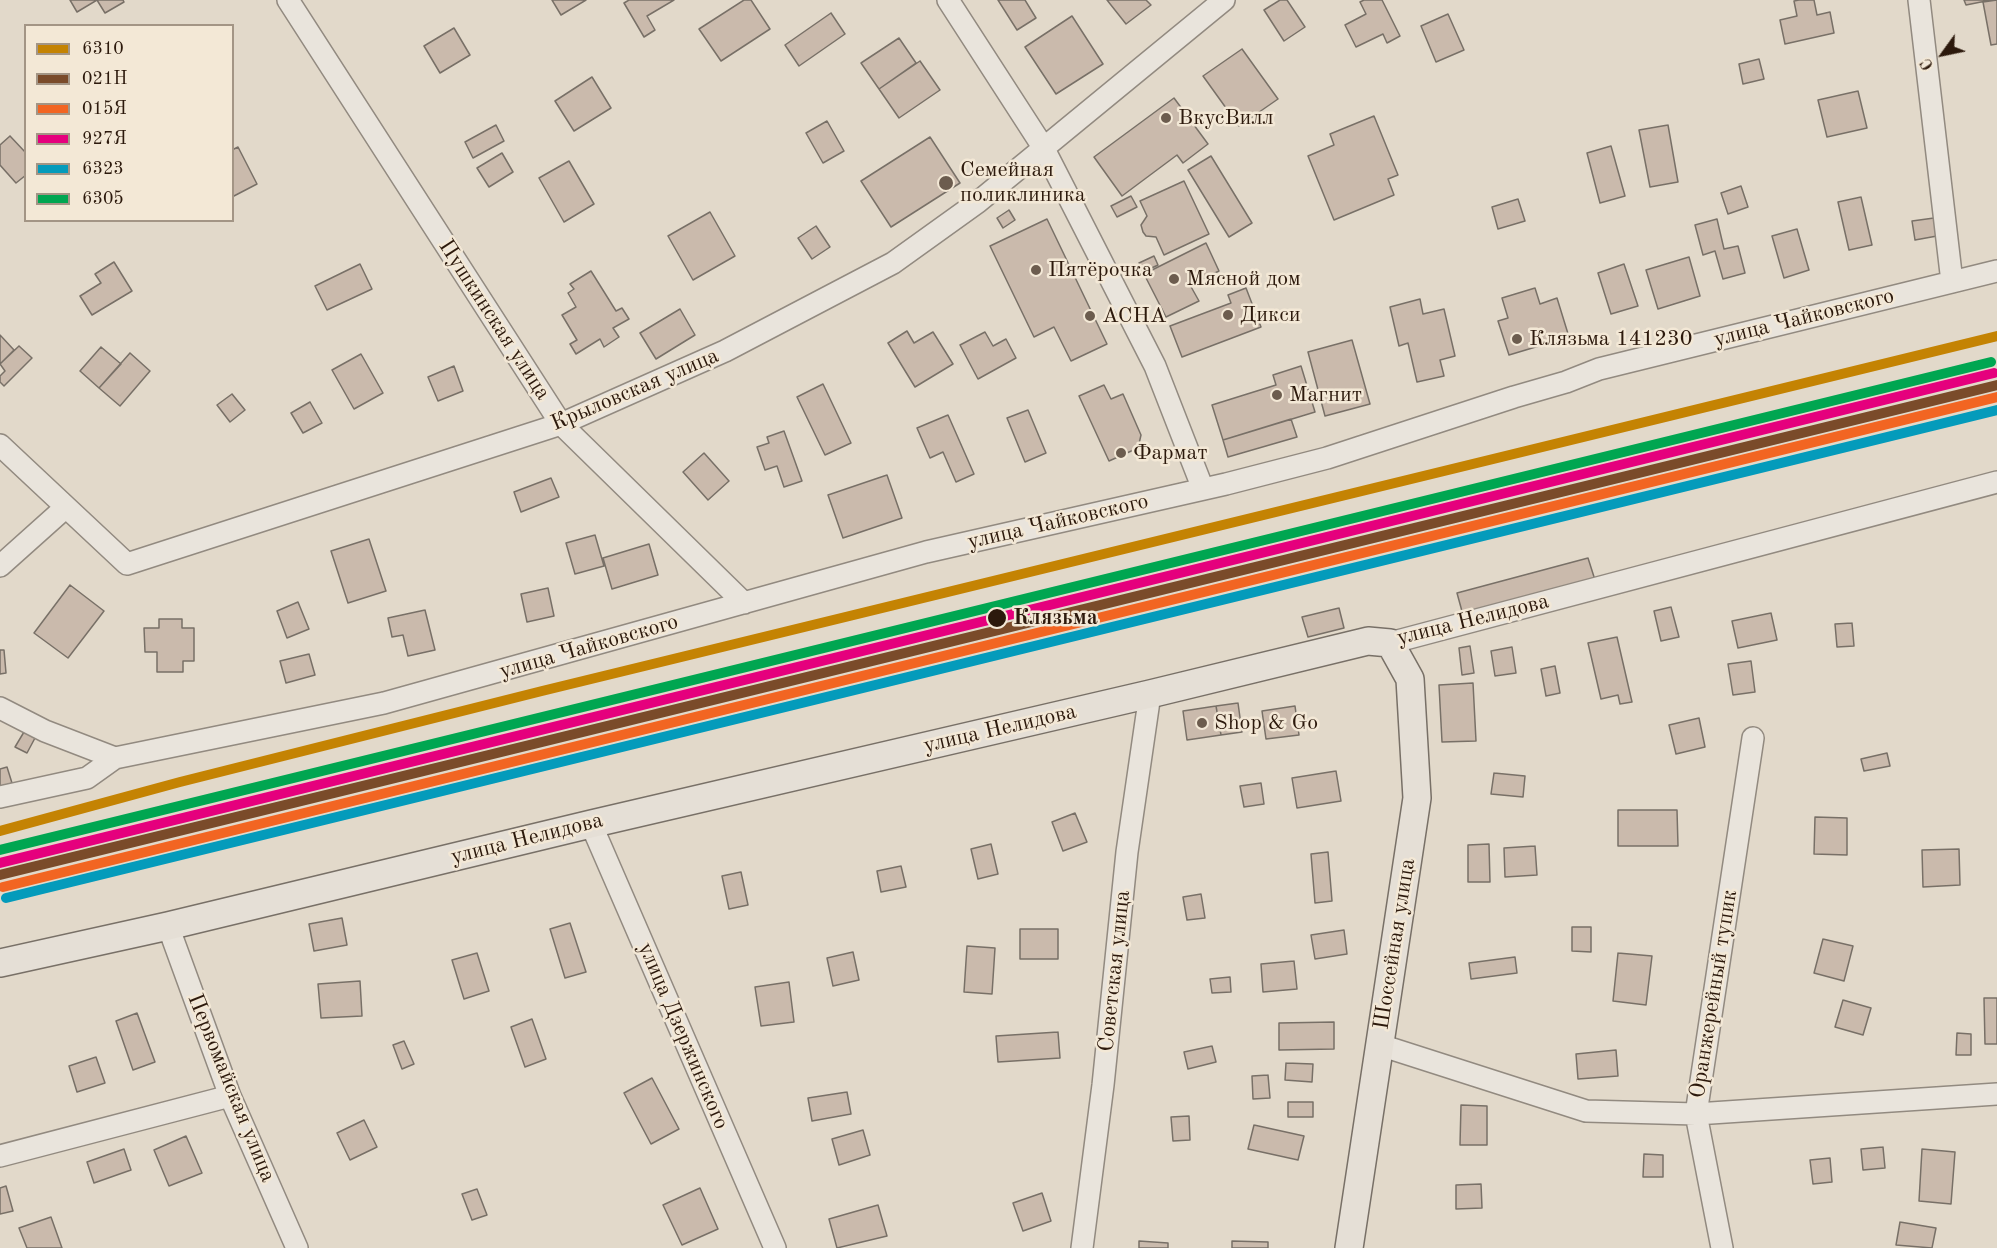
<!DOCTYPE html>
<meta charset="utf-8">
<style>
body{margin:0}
#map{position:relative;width:1997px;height:1248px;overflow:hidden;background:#e2d9ca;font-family:"Old Standard TT",serif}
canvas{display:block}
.legend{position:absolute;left:24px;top:24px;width:210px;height:198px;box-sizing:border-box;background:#f3e8d6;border:2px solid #a39585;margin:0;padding:8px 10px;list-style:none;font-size:18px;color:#2c190c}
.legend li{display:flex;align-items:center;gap:12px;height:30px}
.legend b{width:30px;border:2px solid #a39585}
.north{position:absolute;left:1913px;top:24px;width:60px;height:60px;-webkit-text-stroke:4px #f3e8d6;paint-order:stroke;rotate:237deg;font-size:16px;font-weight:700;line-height:24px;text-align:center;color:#2c190c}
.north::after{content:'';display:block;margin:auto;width:21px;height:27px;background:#2c190c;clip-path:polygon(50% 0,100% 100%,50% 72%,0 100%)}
</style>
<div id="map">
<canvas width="1997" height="1248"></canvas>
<ul class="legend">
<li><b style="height:8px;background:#c48303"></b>6310</li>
<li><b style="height:8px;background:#7a4b2a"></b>021Н</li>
<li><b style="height:8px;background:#f26522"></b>015Я</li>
<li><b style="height:8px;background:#e5007d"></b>927Я</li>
<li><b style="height:8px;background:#049bbb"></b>6323</li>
<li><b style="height:8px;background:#00a651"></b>6305</li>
</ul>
<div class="north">С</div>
</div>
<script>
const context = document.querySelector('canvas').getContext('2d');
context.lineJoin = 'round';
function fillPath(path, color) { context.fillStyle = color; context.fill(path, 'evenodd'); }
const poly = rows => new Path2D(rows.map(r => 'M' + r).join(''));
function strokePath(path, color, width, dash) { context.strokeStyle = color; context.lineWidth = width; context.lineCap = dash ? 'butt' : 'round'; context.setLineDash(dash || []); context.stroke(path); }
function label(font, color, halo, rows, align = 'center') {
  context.font = font + ' "Old Standard TT",serif'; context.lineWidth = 5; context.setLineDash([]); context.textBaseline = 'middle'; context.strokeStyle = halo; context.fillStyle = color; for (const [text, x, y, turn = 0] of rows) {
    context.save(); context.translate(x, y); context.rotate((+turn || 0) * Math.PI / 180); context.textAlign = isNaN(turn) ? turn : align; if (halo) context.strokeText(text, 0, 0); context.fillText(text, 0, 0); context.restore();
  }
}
const building = poly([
 [70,0,123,0,124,2,105,13,97,0,77,12,70,0],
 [552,0,586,0,561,15,552,0],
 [629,0,674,0,647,16,655,30,644,37,624,3,629,0],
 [744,0,751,0,770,29,721,61,699,29,744,0],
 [998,0,1025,0,1036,18,1017,30,998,0],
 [1107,0,1146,0,1151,5,1126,24,1107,0],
 [1280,0,1287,0,1305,27,1284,41,1264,10,1280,0],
 [1364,0,1382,0,1400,36,1387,43,1383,34,1356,47,1345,25,1366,14,1360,2,1364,0],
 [1799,0,1814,0,1817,15,1830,12,1834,33,1785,44,1780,20,1797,16,1794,1,1799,0],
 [1964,0,1991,0,1966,5,1964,0],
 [1997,0,1997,44,1991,45,1983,2,1997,0],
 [831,13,845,34,799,66,785,45,831,13],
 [1448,14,1464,50,1436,62,1421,26,1448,14],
 [1072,16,1103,64,1056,94,1025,47,1072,16],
 [454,28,470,55,440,73,424,46,454,28],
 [899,38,916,63,879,89,861,63,899,38],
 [1242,49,1278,99,1239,126,1203,76,1242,49],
 [1759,59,1764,79,1743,84,1739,64,1759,59],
 [920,61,940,90,899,118,879,89,920,61],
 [592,77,611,108,574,131,555,101,592,77],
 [1858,91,1867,128,1827,137,1818,100,1858,91],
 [1174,98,1208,144,1183,163,1177,155,1122,196,1094,157,1174,98],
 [1374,116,1398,175,1388,179,1394,195,1334,220,1308,156,1334,145,1330,134,1374,116],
 [827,121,844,151,823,163,806,133,827,121],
 [496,125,504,141,473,158,465,142,496,125],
 [1668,125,1678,182,1650,187,1639,130,1668,125],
 [10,136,26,153,26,175,16,183,0,165,0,145,10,136],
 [930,137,960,183,891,227,861,181,930,137],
 [1611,146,1625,196,1600,203,1587,153,1611,146],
 [238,147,257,184,232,197,232,150,238,147],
 [502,153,513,172,489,187,477,168,502,153],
 [1211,156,1252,223,1229,237,1188,170,1211,156],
 [569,161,594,204,564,222,539,178,569,161],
 [1184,181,1209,234,1164,255,1156,237,1146,236,1143,232,1141,225,1147,216,1140,201,1184,181],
 [1741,186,1748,207,1728,214,1721,193,1741,186],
 [1131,196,1137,207,1117,217,1111,206,1131,196],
 [1861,197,1872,245,1849,250,1838,202,1861,197],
 [1518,199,1525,221,1498,229,1492,207,1518,199],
 [1009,210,1015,220,1003,228,997,218,1009,210],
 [710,212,735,256,693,280,668,236,710,212],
 [1934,218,1937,236,1915,240,1912,221,1934,218],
 [1047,219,1107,344,1071,361,1054,327,1034,337,990,246,1047,219],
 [1717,219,1724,249,1738,246,1745,273,1723,279,1715,251,1703,255,1695,225,1717,219],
 [816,226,830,247,812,259,798,238,816,226],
 [1797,229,1809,270,1784,278,1772,236,1797,229],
 [1206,243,1219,271,1190,285,1199,301,1166,317,1144,274,1206,243],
 [1154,256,1158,265,1143,272,1139,263,1154,256],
 [1689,257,1700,296,1658,309,1646,270,1689,257],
 [114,262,132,291,92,315,80,296,101,283,95,274,114,262],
 [360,264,372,289,327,310,315,286,360,264],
 [1624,264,1638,306,1611,314,1598,273,1624,264],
 [591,271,616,311,622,308,629,319,613,328,619,337,604,347,600,339,576,354,570,344,577,340,562,315,576,307,568,293,574,289,570,284,591,271],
 [1246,288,1261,327,1182,357,1170,326,1231,303,1228,295,1246,288],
 [1535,288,1540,304,1557,298,1569,337,1509,355,1498,321,1508,318,1502,298,1535,288],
 [1420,299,1423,314,1444,309,1455,356,1440,360,1444,376,1417,382,1408,343,1399,346,1390,307,1420,299],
 [680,309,695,335,656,359,640,333,680,309],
 [907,331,914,343,933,332,953,364,915,387,888,343,907,331],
 [985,332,993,346,1006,339,1016,358,978,379,960,345,985,332],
 [0,335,14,350,0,364,0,335],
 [1352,340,1370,404,1325,416,1308,352,1352,340],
 [19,346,32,358,4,386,0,382,0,376,5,371,0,364,19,346],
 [101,347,121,364,99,388,80,371,101,347],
 [130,353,150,371,120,406,99,388,130,353],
 [361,354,383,393,354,409,332,370,361,354],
 [454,366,463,391,438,401,428,377,454,366],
 [1301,366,1315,412,1223,440,1212,405,1276,385,1273,375,1301,366],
 [823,384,851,443,825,455,797,397,823,384],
 [1104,385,1111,399,1123,394,1141,435,1138,448,1109,461,1079,396,1104,385],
 [232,394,245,410,230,422,217,405,232,394],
 [310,402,322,423,303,433,291,413,310,402],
 [1028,410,1046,453,1025,462,1007,418,1028,410],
 [948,415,974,474,956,482,943,452,930,458,917,428,948,415],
 [1291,419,1297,437,1228,457,1223,440,1291,419],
 [784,431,802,481,784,487,777,466,765,470,757,447,769,443,767,437,784,431],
 [704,453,729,481,708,500,683,472,704,453],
 [887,475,902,518,843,538,828,495,887,475],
 [551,478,559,497,521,512,514,492,551,478],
 [595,535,604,566,575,574,566,543,595,535],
 [369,539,386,591,348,603,331,551,369,539],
 [649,544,658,575,612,589,603,558,649,544],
 [1588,558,1595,580,1463,615,1457,593,1588,558],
 [70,585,104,611,68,658,34,633,70,585],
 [548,588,554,616,527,622,521,594,548,588],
 [298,602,309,629,287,638,277,611,298,602],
 [1671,607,1679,637,1661,641,1654,611,1671,607],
 [1339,608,1344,628,1308,637,1302,617,1339,608],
 [425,610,435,650,408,656,403,635,392,637,388,618,425,610],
 [1771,613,1777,640,1738,648,1732,621,1771,613],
 [159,619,182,619,182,628,194,628,194,661,183,661,183,672,157,672,157,652,145,652,144,628,159,628,159,619],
 [1852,623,1854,646,1837,647,1835,624,1852,623],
 [1617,637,1632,702,1620,704,1618,695,1601,699,1588,643,1617,637],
 [1470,646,1474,673,1462,675,1459,648,1470,646],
 [1512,647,1516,673,1495,676,1491,651,1512,647],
 [0,650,4,650,6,673,0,674,0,650],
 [309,654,315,675,286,683,280,661,309,654],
 [1751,661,1755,692,1733,695,1728,664,1751,661],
 [1555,666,1560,693,1546,696,1541,669,1555,666],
 [1473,683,1476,741,1442,742,1439,685,1473,683],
 [1238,703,1242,732,1221,735,1216,706,1238,703],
 [1216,706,1221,735,1187,740,1183,711,1216,706],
 [1295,706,1299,735,1266,739,1262,711,1295,706],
 [1699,718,1705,747,1676,754,1669,725,1699,718],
 [24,732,35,738,27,753,15,747,24,732],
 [1887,753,1890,766,1864,771,1861,759,1887,753],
 [7,767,12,783,0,787,0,769,7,767],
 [1336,771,1341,801,1297,808,1292,778,1336,771],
 [1494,773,1525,776,1523,797,1491,794,1494,773],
 [1261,783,1264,804,1244,807,1240,786,1261,783],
 [1618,810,1677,810,1678,846,1618,846,1618,810],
 [1075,813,1087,842,1063,851,1052,822,1075,813],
 [1815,817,1847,818,1847,855,1814,854,1815,817],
 [991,844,998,874,978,879,971,849,991,844],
 [1489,844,1490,882,1468,882,1468,845,1489,844],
 [1535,846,1537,875,1505,877,1504,848,1535,846],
 [1959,849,1960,885,1923,887,1922,850,1959,849],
 [1328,852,1332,901,1315,903,1311,854,1328,852],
 [901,866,906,887,881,892,877,871,901,866],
 [741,872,748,905,729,909,722,876,741,872],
 [1201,894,1205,918,1187,920,1183,897,1201,894],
 [342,918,347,945,314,951,309,924,342,918],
 [570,923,586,972,565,978,550,929,570,923],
 [1572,927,1591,927,1591,952,1572,951,1572,927],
 [1020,929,1058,929,1058,959,1020,959,1020,929],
 [1344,930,1347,954,1315,959,1311,935,1344,930],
 [1823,939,1853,946,1844,981,1814,973,1823,939],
 [967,946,995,948,992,994,964,992,967,946],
 [853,952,859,980,833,986,827,958,853,952],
 [477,953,489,991,464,999,452,960,477,953],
 [1618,953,1652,956,1646,1005,1613,1001,1618,953],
 [1515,957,1517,973,1471,979,1469,963,1515,957],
 [1294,961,1297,989,1263,992,1261,964,1294,961],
 [1230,977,1231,992,1212,993,1210,979,1230,977],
 [360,981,362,1016,321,1018,318,984,360,981],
 [789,982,794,1022,761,1026,755,987,789,982],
 [1984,998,1997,998,1997,1044,1985,1044,1984,998],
 [1843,1000,1871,1008,1863,1035,1835,1027,1843,1000],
 [137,1013,155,1062,133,1070,116,1021,137,1013],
 [532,1019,546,1059,525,1067,511,1027,532,1019],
 [1334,1022,1334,1049,1279,1050,1279,1023,1334,1022],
 [1058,1032,1060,1058,998,1062,996,1036,1058,1032],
 [1957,1033,1971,1034,1971,1055,1956,1055,1957,1033],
 [404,1041,414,1064,402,1069,393,1045,404,1041],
 [1212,1046,1216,1062,1188,1069,1184,1052,1212,1046],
 [1616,1050,1618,1076,1578,1079,1576,1054,1616,1050],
 [96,1057,105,1083,77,1092,69,1066,96,1057],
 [1286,1063,1313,1064,1312,1082,1285,1080,1286,1063],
 [1268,1075,1270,1098,1253,1099,1252,1076,1268,1075],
 [652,1078,679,1129,651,1144,624,1093,652,1078],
 [847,1092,851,1114,812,1121,808,1098,847,1092],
 [1288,1102,1313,1102,1313,1117,1288,1117,1288,1102],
 [1461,1105,1487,1106,1487,1145,1460,1145,1461,1105],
 [1189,1116,1190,1140,1173,1141,1171,1117,1189,1116],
 [364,1120,377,1147,350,1160,337,1133,364,1120],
 [1254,1125,1304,1136,1298,1160,1248,1149,1254,1125],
 [863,1130,870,1155,839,1165,832,1139,863,1130],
 [186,1136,202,1173,169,1186,154,1150,186,1136],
 [1883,1147,1885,1168,1863,1170,1861,1149,1883,1147],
 [124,1149,131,1170,94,1183,87,1162,124,1149],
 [1922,1149,1955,1152,1951,1204,1919,1201,1922,1149],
 [1644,1154,1663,1155,1663,1177,1643,1177,1644,1154],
 [1830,1158,1832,1182,1813,1184,1810,1160,1830,1158],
 [1481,1184,1482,1208,1456,1209,1456,1185,1481,1184],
 [6,1186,13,1211,0,1214,0,1188,6,1186],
 [700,1188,718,1229,682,1245,663,1205,700,1188],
 [477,1189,487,1215,472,1220,462,1194,477,1189],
 [1042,1193,1051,1221,1023,1231,1013,1203,1042,1193],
 [878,1205,887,1236,837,1248,829,1219,878,1205],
 [51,1217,62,1248,27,1248,19,1228,51,1217],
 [1900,1222,1936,1228,1932,1248,1896,1245,1900,1222],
 [1139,1241,1168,1243,1168,1248,1139,1248,1139,1241],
 [1232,1241,1268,1242,1268,1248,1232,1248,1232,1241]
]);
const minor = poly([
 [288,0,561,424,744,603],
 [948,0,1043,147,1155,366,1203,489],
 [1919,0,1952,282],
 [0,445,127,564,561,424,725,351,893,263,978,202,1224,0],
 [0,566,66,507],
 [1390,643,1997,482],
 [0,708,45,731,115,758],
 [0,797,87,778,115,758,384,703,926,552,1226,484,1327,458,1514,397,1566,382,1599,369,1997,271],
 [591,824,775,1248],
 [168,926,230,1096,297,1248],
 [1380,1045,1586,1111,1696,1114,1997,1094],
 [0,1156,230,1096],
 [1082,1248,1103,1085,1127,852,1150,694],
 [1722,1248,1696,1114,1753,738]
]);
const major = poly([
 [0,963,168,926,591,824,1150,694,1368,641,1390,643,1410,679,1417,798,1349,1248]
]);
const rail1 = poly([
 [0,831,180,782,542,691,1997,336]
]);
const rail2 = poly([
 [0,875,1997,385]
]);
const rail3 = poly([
 [3,887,1997,397]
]);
const rail4 = poly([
 [0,863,1994,373]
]);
const rail5 = poly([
 [6,898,1997,410]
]);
const rail6 = poly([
 [0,850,1991,362]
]);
const markers = [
 [1166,118,6,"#6c5c4e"],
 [946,183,8,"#6c5c4e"],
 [1036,270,6,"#6c5c4e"],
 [1174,279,6,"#6c5c4e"],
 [1228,315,6,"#6c5c4e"],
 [1090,316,6,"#6c5c4e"],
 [1517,339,6,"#6c5c4e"],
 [1277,395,6,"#6c5c4e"],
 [1121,453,6,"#6c5c4e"],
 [997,618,10,"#2c190c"],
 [1202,723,6,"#6c5c4e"]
];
const poiNames = [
 ["ВкусВилл",1178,118],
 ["Семейная",960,170],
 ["поликлиника",960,195],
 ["Пятёрочка",1048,270],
 ["Мясной дом",1186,279],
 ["Дикси",1240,315],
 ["АСНА",1102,316],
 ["Клязьма 141230",1529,339],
 ["Магнит",1289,395],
 ["Фармат",1133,453],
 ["Shop & Go",1214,723]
];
const streetNames = [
 ["улица Чайковского",1804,318,-14],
 ["Пушкинская улица",494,320,57],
 ["Крыловская улица",635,390,-23],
 ["улица Чайковского",1058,522,-13],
 ["улица Нелидова",1473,620,-14],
 ["улица Чайковского",589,647,-16],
 ["улица Нелидова",1000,729,-13],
 ["улица Нелидова",527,839,-14],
 ["Шоссейная улица",1395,944,-81],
 ["Советская улица",1115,971,-84],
 ["Оранжерейный тупик",1714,994,-81],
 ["улица Дзержинского",683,1036,67],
 ["Первомайская улица",231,1088,68]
];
const stopNames = [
 ["Клязьма",1013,618]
];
fillPath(building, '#cabaac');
strokePath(building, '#787067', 1.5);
strokePath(minor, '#928a80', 24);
strokePath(major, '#787067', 30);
strokePath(minor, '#e9e4dc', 21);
strokePath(major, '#e5dfd6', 27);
strokePath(rail1, '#c48303', 10);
strokePath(rail2, '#7a4b2a', 10);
strokePath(rail3, '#f26522', 10);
strokePath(rail4, '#e5007d', 10);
strokePath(rail5, '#049bbb', 10);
strokePath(rail6, '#00a651', 10);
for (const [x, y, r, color] of markers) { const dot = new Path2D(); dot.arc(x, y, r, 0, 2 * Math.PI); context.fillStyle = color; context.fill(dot); strokePath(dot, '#f3e8d6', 2); }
label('22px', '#2c190c', '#f3e8d6', poiNames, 'left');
label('22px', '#2c190c', '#f3e8d6', streetNames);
label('bold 22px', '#2c190c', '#f3e8d6', stopNames, 'left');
</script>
